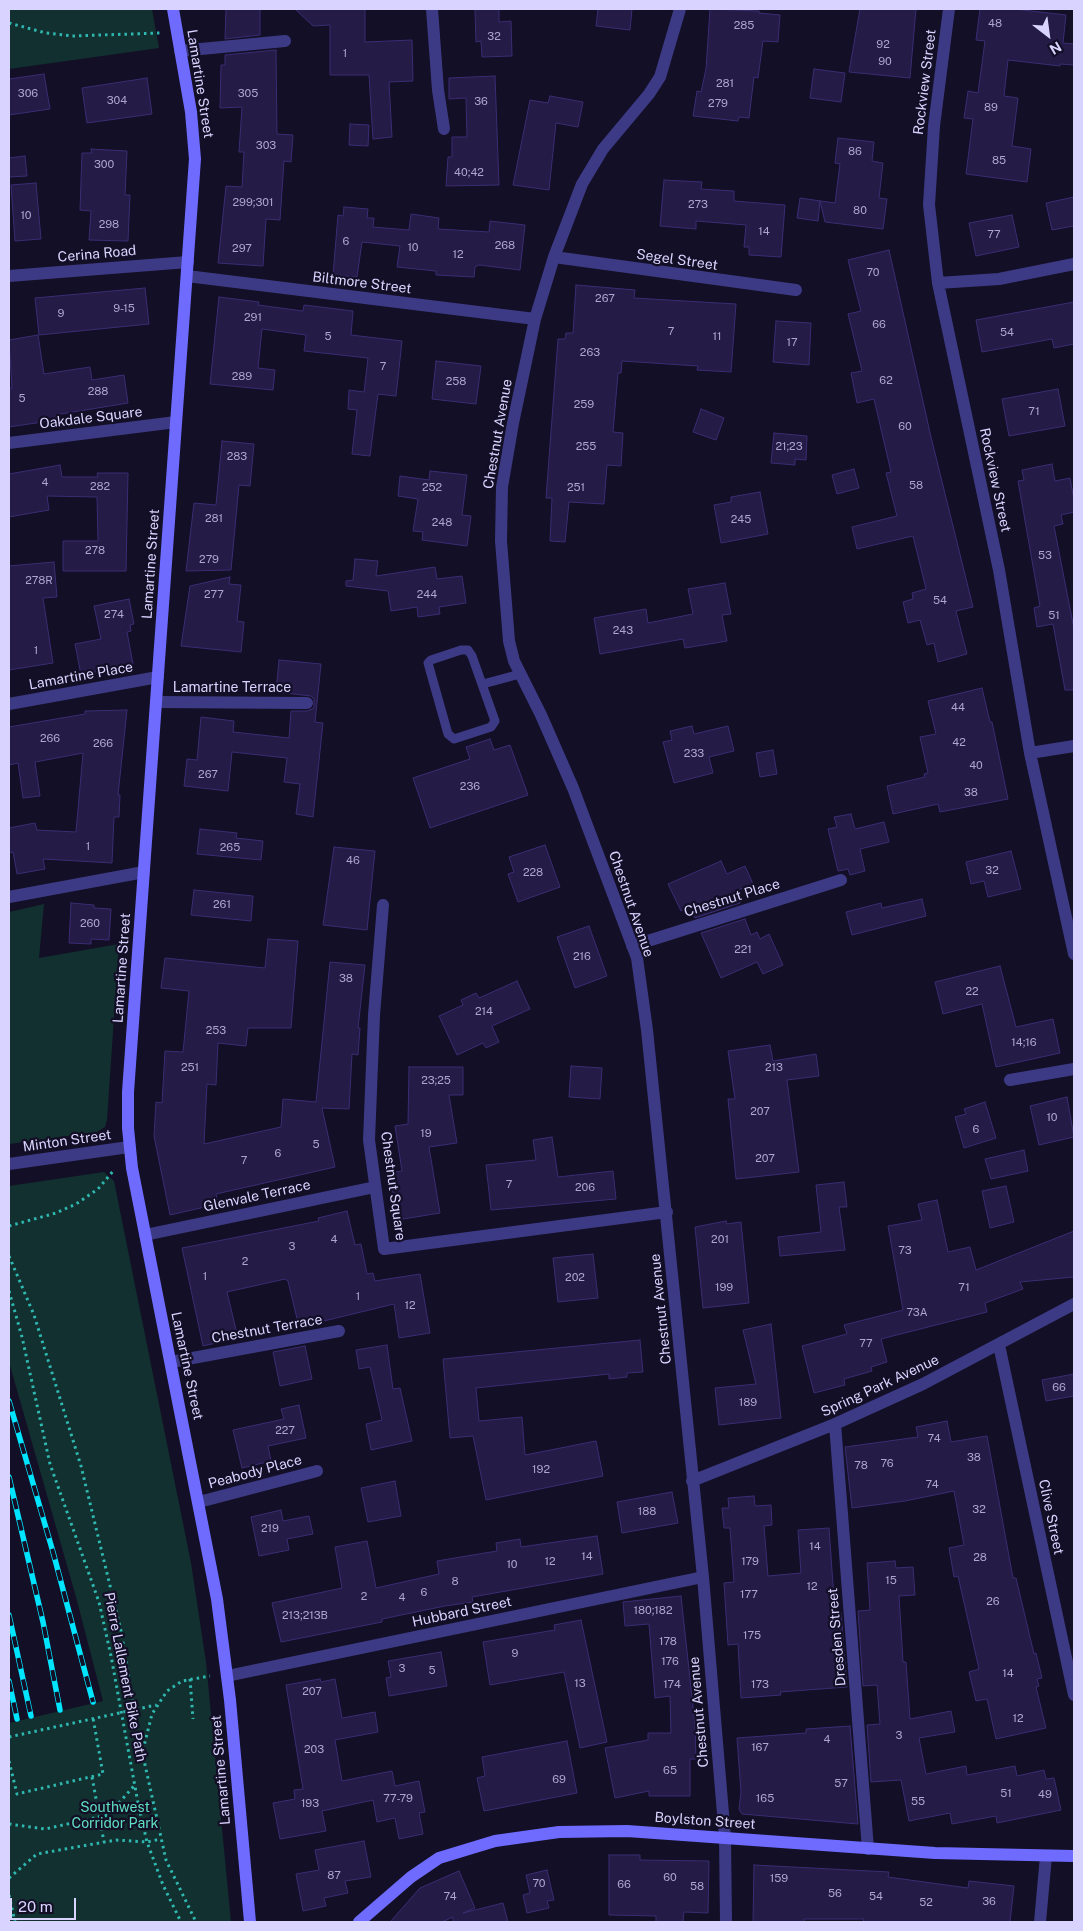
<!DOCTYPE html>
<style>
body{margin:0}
#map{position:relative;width:1083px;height:1931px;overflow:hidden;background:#130f26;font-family:"Public Sans",sans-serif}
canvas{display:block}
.frame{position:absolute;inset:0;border:10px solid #d9d4ff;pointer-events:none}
.north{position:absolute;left:1023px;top:10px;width:50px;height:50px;-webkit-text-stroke:4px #130f26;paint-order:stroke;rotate:150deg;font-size:14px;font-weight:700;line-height:20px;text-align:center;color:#d9d4ff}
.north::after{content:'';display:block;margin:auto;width:18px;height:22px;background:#d9d4ff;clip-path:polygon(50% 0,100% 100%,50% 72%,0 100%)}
.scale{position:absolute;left:10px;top:1898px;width:66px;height:22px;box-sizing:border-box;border:2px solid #d9d4ff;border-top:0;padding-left:6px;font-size:15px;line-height:18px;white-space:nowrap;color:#d9d4ff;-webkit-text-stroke:4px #130f26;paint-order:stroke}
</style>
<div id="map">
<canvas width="1083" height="1931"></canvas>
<div class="frame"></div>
<div class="north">N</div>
<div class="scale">20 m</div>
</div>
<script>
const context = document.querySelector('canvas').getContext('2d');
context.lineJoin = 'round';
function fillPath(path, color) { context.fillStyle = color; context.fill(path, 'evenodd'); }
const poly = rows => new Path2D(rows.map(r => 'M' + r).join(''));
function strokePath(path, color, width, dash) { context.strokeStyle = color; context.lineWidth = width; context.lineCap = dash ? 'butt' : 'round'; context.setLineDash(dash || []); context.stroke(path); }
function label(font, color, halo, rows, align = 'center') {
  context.font = font + ' "Public Sans",sans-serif'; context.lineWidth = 4.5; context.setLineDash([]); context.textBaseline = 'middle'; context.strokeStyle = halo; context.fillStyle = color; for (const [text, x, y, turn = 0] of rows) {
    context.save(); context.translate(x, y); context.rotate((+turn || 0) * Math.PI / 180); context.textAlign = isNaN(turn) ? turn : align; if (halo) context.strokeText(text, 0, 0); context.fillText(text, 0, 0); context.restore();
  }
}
const green = poly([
 [9,9,152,9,159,48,9,69],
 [44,904,39,958,119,944,107,1120,105,1127,97,1132,9,1144,9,912],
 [104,1172,114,1181,191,1563,206,1662,231,1922,9,1922,9,1723,103,1701,76,1597,9,1362,9,1186]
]);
const building = poly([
 [226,9,260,9,260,35,225,39,226,9],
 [295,9,365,9,365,42,412,40,413,81,389,82,392,137,373,139,369,75,330,75,330,25,313,26,295,9],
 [475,9,499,9,499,22,511,21,512,56,482,57,481,41,476,42,475,9],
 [598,9,632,9,630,30,596,26,598,9],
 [710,9,759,11,759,13,780,15,778,42,763,41,758,78,754,77,749,118,739,117,738,121,693,116,697,91,701,92,706,69,710,9],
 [860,9,916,9,910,78,849,72,860,9],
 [980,9,1014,9,1066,15,1063,43,1074,44,1074,65,1060,64,1060,66,1008,60,1004,96,1018,98,1012,146,1031,149,1027,182,966,174,973,119,964,118,968,91,978,93,985,41,976,40,980,9],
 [276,50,277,134,293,135,291,162,284,161,280,220,266,219,263,266,218,263,226,186,242,187,244,152,239,152,242,107,220,108,221,65,225,65,225,55,276,50],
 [814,69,845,73,841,102,810,98,814,69],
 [44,74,50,109,9,115,9,79,44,74],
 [495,76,499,185,446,186,448,157,452,157,452,137,467,137,466,98,449,99,449,78,495,76],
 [147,78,152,114,87,123,82,88,147,78],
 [550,96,583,102,578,127,556,123,549,190,513,185,530,100,548,103,550,96],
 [350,124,369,125,368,146,349,145,350,124],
 [838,138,874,142,872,161,883,163,879,198,887,199,883,229,825,222,820,201,818,221,797,218,800,198,835,203,840,164,835,163,838,138],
 [91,149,127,151,125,195,130,195,128,241,89,240,91,211,80,210,82,153,92,153,91,149],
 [25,156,27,176,9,177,9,158,25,156],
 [664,180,702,182,701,189,734,191,734,201,785,205,781,257,749,255,749,247,744,247,746,225,696,221,696,229,660,226,664,180],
 [36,183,41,239,15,241,11,185,36,183],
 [1074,197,1074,226,1052,230,1046,203,1074,197],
 [344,207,368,209,367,218,374,218,373,227,409,230,411,214,439,218,438,229,489,232,490,221,525,225,520,270,479,265,475,267,474,277,436,275,436,271,397,267,400,246,362,242,357,277,333,275,338,215,343,216,344,207],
 [1012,215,1019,247,976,256,969,223,1012,215],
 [889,250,931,437,973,607,956,611,967,654,938,662,934,643,927,645,920,620,908,623,903,602,913,599,912,593,926,589,913,536,857,549,852,527,897,516,886,473,891,472,874,399,857,403,851,373,862,371,848,314,861,311,848,260,889,250],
 [576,285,635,290,634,298,736,304,731,372,697,370,698,366,622,361,621,373,618,373,613,432,623,433,621,466,607,465,604,504,569,502,565,542,550,541,552,498,546,498,558,339,565,339,566,333,573,333,576,285],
 [145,288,149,324,39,335,35,298,145,288],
 [219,297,259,302,258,305,303,311,304,305,353,311,351,335,402,341,396,396,378,394,370,456,352,454,357,410,348,409,349,390,364,392,368,358,304,351,306,335,262,329,258,368,275,370,273,390,210,384,219,297],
 [1074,302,1074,344,1054,348,1052,339,982,352,976,320,1074,302],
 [776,321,811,323,809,365,773,362,776,321],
 [38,335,44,374,90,367,92,380,124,375,128,403,55,415,56,420,9,427,9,388,12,388,9,340,38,335],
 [436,361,481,366,476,404,432,399,436,361],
 [1058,389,1065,426,1009,436,1002,399,1058,389],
 [701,409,724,418,716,440,693,432,701,409],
 [774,433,807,436,806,460,795,459,795,465,771,463,774,433],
 [222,441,254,444,250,486,239,485,231,570,186,571,194,503,216,505,222,441],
 [1052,464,1055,481,1070,478,1074,500,1074,512,1061,515,1063,524,1054,526,1074,629,1074,690,1065,690,1053,624,1037,627,1034,608,1040,606,1018,481,1024,480,1022,470,1052,464],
 [60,465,62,477,98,477,97,473,128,473,126,571,63,571,63,541,98,541,97,497,47,496,49,510,9,517,9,474,60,465],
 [854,469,859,488,837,494,832,475,854,469],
 [430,471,467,475,462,515,471,516,467,546,422,540,423,532,413,531,418,499,398,496,400,476,429,480,430,471],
 [760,492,768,534,721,543,714,505,731,502,731,497,760,492],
 [355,559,378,561,376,576,435,567,437,579,462,576,466,603,439,607,440,614,418,617,417,607,391,611,388,591,346,586,346,581,353,580,355,559],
 [54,562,57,597,43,598,53,663,9,670,9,566,54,562],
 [230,577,229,584,241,585,237,621,244,622,241,652,181,646,190,586,230,577],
 [725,583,731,614,722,615,727,641,685,648,683,639,600,654,594,618,646,609,648,623,693,614,688,589,725,583],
 [129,599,134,624,130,625,131,631,127,632,133,664,81,675,75,644,101,639,94,606,129,599],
 [279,660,321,664,315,722,323,723,313,817,296,814,300,784,284,782,287,758,232,752,228,791,184,786,187,759,197,760,201,717,234,721,233,732,289,738,291,711,307,711,314,708,314,699,311,696,276,692,279,660],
 [982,688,990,722,992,722,1008,799,940,812,938,804,893,814,887,786,925,777,924,774,928,773,920,737,936,734,928,701,982,688],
 [127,710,118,795,120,795,119,817,114,817,112,863,43,859,45,869,17,874,13,852,9,853,9,828,35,823,37,830,76,832,83,753,35,762,40,796,23,798,18,763,9,765,9,727,85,714,85,711,127,710],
 [692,726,694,734,728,726,734,751,709,757,713,773,674,783,663,742,672,740,670,731,692,726],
 [490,739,494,750,510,745,528,795,430,828,413,778,470,759,466,747,490,739],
 [773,750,777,774,760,777,756,753,773,750],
 [851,814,855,829,884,822,889,842,860,849,865,871,850,875,848,869,838,871,828,829,837,827,834,817,851,814],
 [200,829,237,833,236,838,263,841,261,860,197,854,200,829],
 [545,845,560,887,518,902,508,874,514,872,509,857,545,845],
 [334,847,375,851,367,930,323,925,334,847],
 [1011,851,1021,889,988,897,984,881,971,884,966,862,1011,851],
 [721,861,727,874,745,866,753,884,736,891,740,903,695,918,690,907,681,911,668,884,721,861],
 [194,890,253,896,251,921,191,915,194,890],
 [922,899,926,916,852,935,846,912,881,903,882,908,922,899],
 [71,903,94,905,94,908,111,909,109,940,91,939,91,944,69,943,71,903],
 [745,919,751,935,757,932,760,939,769,934,783,965,763,974,757,962,721,978,701,933,745,919],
 [589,926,607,976,575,988,557,937,589,926],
 [268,939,298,941,291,1028,248,1028,246,1046,218,1043,216,1085,207,1084,204,1144,281,1127,283,1099,316,1102,330,962,365,965,358,1028,360,1028,358,1055,352,1054,349,1109,322,1108,335,1167,216,1194,218,1204,170,1215,154,1136,156,1102,162,1103,165,1051,183,1052,189,991,161,988,165,958,265,968,268,939],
 [1000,966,1016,1027,1053,1019,1060,1053,996,1067,982,1004,943,1014,935,982,1000,966],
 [517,981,530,1009,492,1026,499,1042,486,1048,483,1043,457,1055,439,1016,463,1005,461,1000,476,993,479,998,517,981],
 [770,1045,773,1061,816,1054,819,1076,787,1080,799,1172,736,1179,728,1099,735,1099,728,1051,770,1045],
 [571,1066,602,1068,600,1099,569,1097,571,1066],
 [409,1067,463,1067,463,1095,449,1095,457,1143,429,1147,440,1213,397,1220,390,1173,402,1171,395,1126,408,1124,409,1067],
 [1067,1097,1074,1137,1039,1145,1030,1106,1067,1097],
 [985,1102,996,1138,964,1148,955,1117,966,1114,964,1109,985,1102],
 [552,1137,558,1177,613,1171,616,1199,491,1210,486,1165,536,1160,533,1140,552,1137],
 [1024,1150,1028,1171,991,1179,985,1159,1024,1150],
 [844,1182,847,1207,839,1207,845,1250,780,1256,778,1237,821,1232,816,1185,844,1182],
 [1006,1186,1014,1222,990,1228,982,1191,1006,1186],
 [937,1200,948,1252,970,1247,976,1270,1074,1231,1074,1277,1020,1282,1023,1289,985,1303,987,1312,881,1339,887,1362,871,1367,872,1371,844,1379,845,1385,814,1393,802,1346,847,1334,844,1325,903,1310,888,1226,922,1220,918,1204,937,1200],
 [347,1211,355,1245,361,1244,367,1274,373,1273,375,1281,420,1274,430,1333,399,1338,394,1304,299,1327,288,1281,285,1279,227,1292,238,1338,203,1346,182,1248,319,1221,318,1218,347,1211],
 [726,1221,727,1224,741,1222,749,1303,703,1308,695,1227,726,1221],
 [593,1254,598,1298,558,1302,553,1258,593,1254],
 [771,1324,781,1418,719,1425,715,1388,756,1384,743,1330,771,1324],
 [640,1340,643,1372,627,1373,627,1377,609,1379,609,1374,476,1388,479,1421,522,1417,525,1455,596,1441,603,1476,486,1500,473,1436,450,1438,443,1359,640,1340],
 [387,1345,393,1389,400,1388,412,1441,371,1450,366,1424,382,1420,370,1367,359,1369,356,1350,387,1345],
 [305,1346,312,1379,280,1386,273,1352,305,1346],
 [1074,1374,1074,1396,1046,1401,1042,1380,1074,1374],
 [299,1405,306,1438,268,1446,271,1461,242,1468,233,1430,284,1419,281,1409,299,1405],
 [947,1421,951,1442,987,1436,1013,1578,1016,1578,1034,1654,1036,1653,1042,1678,1037,1679,1039,1686,1036,1687,1046,1728,996,1739,987,1699,976,1701,969,1672,979,1669,958,1576,954,1577,949,1548,964,1545,954,1491,905,1501,852,1508,845,1447,918,1437,916,1427,947,1421],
 [395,1481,401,1516,368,1522,361,1488,395,1481],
 [672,1492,678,1523,622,1533,617,1502,672,1492],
 [754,1496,755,1506,771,1505,772,1525,764,1526,768,1576,801,1573,798,1530,829,1528,835,1613,841,1612,847,1687,780,1692,781,1695,741,1698,738,1644,728,1645,724,1583,734,1582,730,1528,724,1528,722,1508,729,1508,728,1498,754,1496],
 [281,1510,283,1521,309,1516,313,1534,287,1539,289,1550,259,1556,251,1517,281,1510],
 [597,1536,603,1574,472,1597,473,1602,445,1606,382,1619,382,1622,281,1642,272,1603,342,1588,335,1547,367,1541,376,1588,439,1574,437,1561,497,1551,496,1543,520,1539,521,1547,597,1536],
 [895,1561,896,1568,913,1567,915,1595,899,1596,903,1662,906,1662,910,1719,951,1711,955,1732,919,1738,926,1774,966,1766,967,1775,1015,1766,1017,1776,1044,1770,1046,1779,1054,1778,1061,1810,997,1823,996,1816,952,1824,950,1813,909,1821,901,1780,871,1782,867,1725,880,1724,877,1685,863,1686,858,1611,870,1610,867,1563,895,1561],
 [681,1596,695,1725,696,1759,690,1759,690,1796,649,1796,649,1791,615,1798,605,1748,648,1740,648,1733,671,1733,670,1696,655,1698,649,1624,625,1626,623,1602,681,1596],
 [581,1620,607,1742,580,1748,564,1672,490,1685,483,1642,555,1630,554,1625,581,1620],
 [441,1652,447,1686,389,1696,386,1678,391,1677,388,1661,441,1652],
 [320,1679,321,1682,335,1679,342,1718,375,1712,378,1732,335,1740,342,1781,392,1771,395,1786,419,1781,425,1812,419,1813,423,1834,399,1839,395,1818,377,1822,373,1800,322,1811,326,1831,280,1839,273,1803,295,1799,294,1790,303,1789,286,1685,320,1679],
 [850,1726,858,1824,742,1814,739,1809,741,1792,737,1738,806,1733,806,1729,850,1726],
 [567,1741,577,1793,484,1811,477,1778,485,1776,482,1757,567,1741],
 [364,1841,371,1877,345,1881,348,1893,324,1898,326,1906,303,1911,296,1874,319,1870,315,1850,364,1841],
 [609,1855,640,1855,640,1860,709,1861,708,1913,684,1912,683,1922,656,1922,656,1916,609,1915,609,1855],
 [754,1865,889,1872,888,1877,968,1888,969,1881,1014,1886,1010,1922,863,1922,864,1919,804,1919,804,1922,753,1922,754,1865],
 [547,1870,554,1900,547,1901,549,1908,527,1913,523,1895,530,1893,526,1875,547,1870],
 [459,1871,475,1908,463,1913,503,1903,508,1922,453,1922,453,1917,442,1922,390,1922,420,1888,459,1871]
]);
const path = poly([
 [9,23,46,33,72,36,160,33],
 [9,1226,56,1213,76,1204,98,1189,114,1170],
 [9,1256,34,1315,81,1466,121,1631,138,1733,166,1860,196,1922],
 [9,1291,22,1337,50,1464,99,1602,111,1656,138,1803,147,1842,163,1885,181,1922],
 [190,1679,193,1719],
 [9,1737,156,1705],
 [143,1750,152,1714,167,1691,182,1681,210,1676],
 [9,1761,17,1794,103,1774,93,1718],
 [92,1777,104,1842],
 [9,1824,45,1829,108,1815,134,1786],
 [9,1878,37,1854,116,1840,147,1842,161,1839],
 [9,1895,15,1922]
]);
const lane = poly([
 [461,650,468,650,472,656,495,721,491,727,454,739,448,734,428,663,431,660,461,650],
 [483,684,520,674]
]);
const street = poly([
 [432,9,438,90,444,129],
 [680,9,660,77,649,94,603,149,582,184,554,257,535,319,513,423,502,487,501,541,509,641,514,661,541,715,573,788,637,958,647,1030,703,1577,725,1837,726,1922],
 [949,9,934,126,929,205,938,283,999,570,1030,753,1074,954],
 [180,51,285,41],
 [554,257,796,290],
 [9,276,188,262],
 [187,276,535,319],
 [938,283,999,279,1074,264],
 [9,443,176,422],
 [156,702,307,703],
 [9,704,158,677],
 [1030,753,1074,746],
 [9,897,144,872],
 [383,905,374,1015,369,1140,384,1249,667,1212],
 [632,946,841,880],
 [1010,1080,1074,1069],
 [9,1164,129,1147],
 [145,1235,375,1187],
 [999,1345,1074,1695],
 [171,1362,339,1331],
 [835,1424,868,1849],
 [692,1481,835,1424,923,1384,1074,1304],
 [199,1502,317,1471],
 [227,1676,703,1577],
 [1040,1922,1046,1856]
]);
const secondary = poly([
 [173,9,191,112,195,159,128,1092,128,1128,132,1168,217,1599,230,1700,250,1922],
 [359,1922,411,1877,439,1858,495,1841,559,1832,627,1831,935,1853,1074,1856]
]);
const rail = poly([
 [9,1401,53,1552,93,1702],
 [9,1477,43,1622,60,1710],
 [9,1615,31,1716],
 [9,1681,17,1719]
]);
const numberNames = [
 ["48",995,24],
 ["285",744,26],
 ["32",494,37],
 ["92",883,45],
 ["1",345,54],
 ["90",885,62],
 ["281",725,84],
 ["306",28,94],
 ["305",248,94],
 ["304",117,101],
 ["36",481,102],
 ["279",718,104],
 ["89",991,108],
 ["303",266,146],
 ["86",855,152],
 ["85",999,161],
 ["300",104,165],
 ["40;42",469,173],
 ["299;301",253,203],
 ["273",698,205],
 ["80",860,211],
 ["10",26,216],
 ["298",109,225],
 ["14",764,232],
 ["77",994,235],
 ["6",346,242],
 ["268",505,246],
 ["10",413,248],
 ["297",242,249],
 ["12",458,255],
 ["70",873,273],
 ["267",605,299],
 ["9-15",124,309],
 ["9",61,314],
 ["291",253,318],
 ["66",879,325],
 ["7",671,332],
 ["54",1007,333],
 ["5",328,337],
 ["11",717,337],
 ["17",792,343],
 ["263",590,353],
 ["7",383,367],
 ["289",242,377],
 ["62",886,381],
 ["258",456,382],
 ["288",98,392],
 ["5",22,399],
 ["259",584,405],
 ["71",1034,412],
 ["60",905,427],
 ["255",586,447],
 ["21;23",789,447],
 ["283",237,457],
 ["4",45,483],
 ["58",916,486],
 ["282",100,487],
 ["252",432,488],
 ["251",576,488],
 ["281",214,519],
 ["245",741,520],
 ["248",442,523],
 ["278",95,551],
 ["53",1045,556],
 ["279",209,560],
 ["278R",39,581],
 ["277",214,595],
 ["244",427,595],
 ["54",940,601],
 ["274",114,615],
 ["51",1054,616],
 ["243",623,631],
 ["1",36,651],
 ["44",958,708],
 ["266",50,739],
 ["42",959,743],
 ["266",103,744],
 ["233",694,754],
 ["40",976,766],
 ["267",208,775],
 ["236",470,787],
 ["38",971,793],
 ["1",88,847],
 ["265",230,848],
 ["46",353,861],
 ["32",992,871],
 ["228",533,873],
 ["261",222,905],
 ["260",90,924],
 ["221",743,950],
 ["216",582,957],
 ["38",346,979],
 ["22",972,992],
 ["214",484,1012],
 ["253",216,1031],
 ["14;16",1024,1043],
 ["251",190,1068],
 ["213",774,1068],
 ["23;25",436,1081],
 ["207",760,1112],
 ["10",1052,1118],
 ["6",976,1130],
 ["19",426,1134],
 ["5",316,1145],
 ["6",278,1154],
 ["207",765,1159],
 ["7",244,1161],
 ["7",509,1185],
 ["206",585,1188],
 ["4",334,1240],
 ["201",720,1240],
 ["3",292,1247],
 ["73",905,1251],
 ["2",245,1262],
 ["1",205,1277],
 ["202",575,1278],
 ["199",724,1288],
 ["71",964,1288],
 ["1",358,1297],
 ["12",410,1306],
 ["73A",917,1313],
 ["77",866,1344],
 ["66",1059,1388],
 ["189",748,1403],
 ["227",285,1431],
 ["74",934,1439],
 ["38",974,1458],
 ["76",887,1464],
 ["78",861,1466],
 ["192",541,1470],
 ["74",932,1485],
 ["32",979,1510],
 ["188",647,1512],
 ["219",270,1529],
 ["14",815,1547],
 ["14",587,1557],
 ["28",980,1558],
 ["12",550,1562],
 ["179",750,1562],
 ["10",512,1565],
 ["15",891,1581],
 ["8",455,1582],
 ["12",812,1587],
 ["6",424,1593],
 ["177",749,1595],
 ["2",364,1597],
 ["4",402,1598],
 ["26",993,1602],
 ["180;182",653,1611],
 ["213;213B",305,1616],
 ["175",752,1636],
 ["178",668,1642],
 ["9",515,1654],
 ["176",670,1662],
 ["3",402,1669],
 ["5",432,1671],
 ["14",1008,1674],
 ["13",580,1684],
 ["174",672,1685],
 ["173",760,1685],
 ["207",312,1692],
 ["12",1018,1719],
 ["3",899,1736],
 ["4",827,1740],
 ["167",760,1748],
 ["203",314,1750],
 ["65",670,1771],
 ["69",559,1780],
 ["57",841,1784],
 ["51",1006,1794],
 ["49",1045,1795],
 ["77-79",398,1799],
 ["165",765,1799],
 ["55",918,1802],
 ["193",310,1804],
 ["87",334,1876],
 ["60",670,1878],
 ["159",779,1879],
 ["70",539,1884],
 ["66",624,1885],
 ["58",697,1887],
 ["56",835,1894],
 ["74",450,1897],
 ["54",876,1897],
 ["36",989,1902],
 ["52",926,1903]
];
const streetNames = [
 ["Rockview Street",925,82,-83],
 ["Lamartine Street",200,84,81],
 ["Cerina Road",97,254,-5],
 ["Segel Street",677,260,8],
 ["Biltmore Street",362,283,7],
 ["Oakdale Square",91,418,-7],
 ["Chestnut Avenue",498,434,-80],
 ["Rockview Street",995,480,78],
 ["Lamartine Street",151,564,-86],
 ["Lamartine Place",81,676,-10],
 ["Lamartine Terrace",232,688],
 ["Chestnut Place",732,898,-17],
 ["Chestnut Avenue",631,904,71],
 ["Lamartine Street",122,968,-86],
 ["Minton Street",67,1141,-8],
 ["Chestnut Square",393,1186,82],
 ["Glenvale Terrace",257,1196,-12],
 ["Chestnut Avenue",661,1309,-96],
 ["Chestnut Terrace",267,1329,-10],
 ["Lamartine Street",187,1366,78],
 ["Spring Park Avenue",880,1386,-25],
 ["Peabody Place",255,1472,-15],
 ["Clive Street",1051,1517,78],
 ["Hubbard Street",462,1612,-12],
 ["Dresden Street",837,1637,-95],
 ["Pierre Lallement Bike Path",125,1677,79],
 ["Chestnut Avenue",699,1712,-95],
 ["Lamartine Street",221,1770,-95],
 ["Boylston Street",705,1821,4]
];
const parkNames = [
 ["Southwest",115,1808],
 ["Corridor Park",115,1824]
];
fillPath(green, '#12302f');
fillPath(building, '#241b47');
strokePath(building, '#3b2d73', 1);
strokePath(path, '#2fb8b0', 3, [2.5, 4]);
strokePath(lane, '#3d3a85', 9);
strokePath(street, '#3d3a85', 12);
strokePath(secondary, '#6f6bff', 12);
strokePath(rail, '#00e5ff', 5.5);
strokePath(rail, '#130f26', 4, [11]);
label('11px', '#aca6d1', null, numberNames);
label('14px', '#d9d4ff', '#130f26', streetNames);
label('14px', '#5fe0c0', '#130f26', parkNames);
</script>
